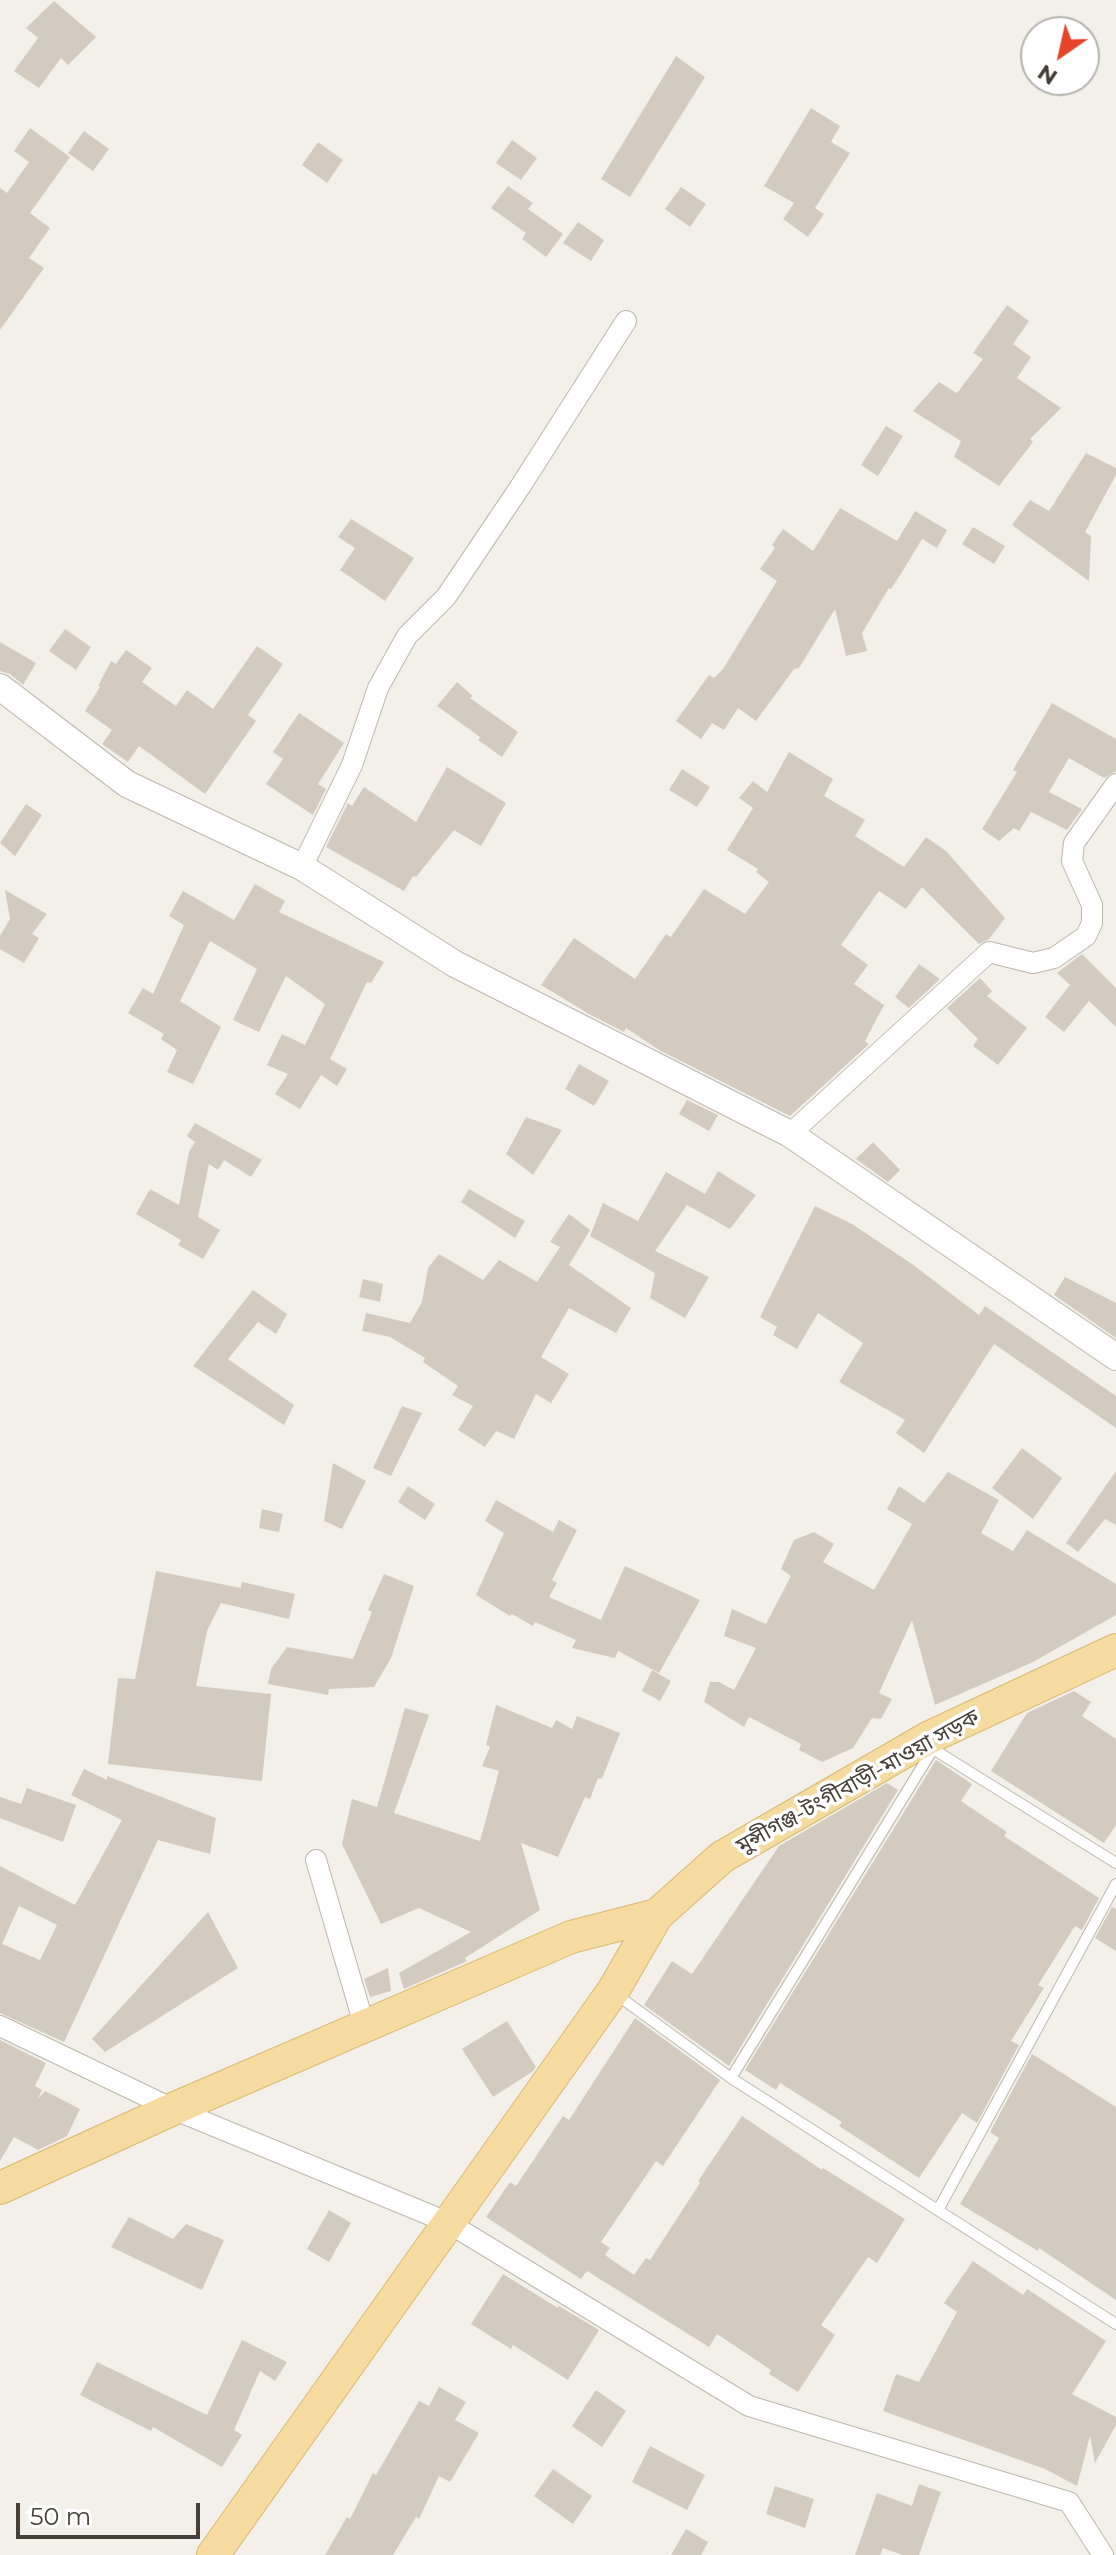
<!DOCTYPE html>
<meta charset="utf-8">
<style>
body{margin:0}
#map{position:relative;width:1116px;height:2555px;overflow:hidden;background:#f3f0e9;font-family:Montserrat,sans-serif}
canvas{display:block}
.north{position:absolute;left:1020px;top:16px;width:80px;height:80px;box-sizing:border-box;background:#fff;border:2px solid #b5b3af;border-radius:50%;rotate:214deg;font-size:22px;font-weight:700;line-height:32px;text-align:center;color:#464038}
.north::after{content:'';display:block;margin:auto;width:28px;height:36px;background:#e6452c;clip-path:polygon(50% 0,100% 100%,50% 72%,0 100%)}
.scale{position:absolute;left:16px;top:2503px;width:184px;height:36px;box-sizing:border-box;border:4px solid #464038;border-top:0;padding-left:10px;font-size:24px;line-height:28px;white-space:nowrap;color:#464038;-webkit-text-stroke:6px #fff;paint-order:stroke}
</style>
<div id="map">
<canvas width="1116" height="2555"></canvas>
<div class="north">N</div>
<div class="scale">50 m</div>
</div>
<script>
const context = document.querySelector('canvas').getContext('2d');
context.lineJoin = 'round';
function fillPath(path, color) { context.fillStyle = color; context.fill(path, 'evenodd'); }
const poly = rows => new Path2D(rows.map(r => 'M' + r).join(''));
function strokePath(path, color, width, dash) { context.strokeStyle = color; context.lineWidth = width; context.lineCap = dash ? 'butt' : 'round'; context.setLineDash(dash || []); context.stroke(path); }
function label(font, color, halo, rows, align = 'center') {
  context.font = font + ' Montserrat,"Noto Sans Bengali",sans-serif'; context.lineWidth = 7; context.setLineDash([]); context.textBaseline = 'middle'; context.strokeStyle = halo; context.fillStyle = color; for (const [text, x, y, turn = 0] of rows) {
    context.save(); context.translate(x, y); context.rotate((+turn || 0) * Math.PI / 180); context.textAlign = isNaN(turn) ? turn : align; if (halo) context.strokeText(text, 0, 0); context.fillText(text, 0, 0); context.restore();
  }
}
const building = poly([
 [54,1,96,37,68,65,61,58,39,88,14,71,38,38,26,28],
 [676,56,705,77,630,197,601,179],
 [811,108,840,126,831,142,850,153,815,208,824,214,808,237,783,219,794,203,764,186],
 [30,128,70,157,30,213,50,228,29,258,44,268,0,330,0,188,7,193,29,162,14,151],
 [84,131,109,149,93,171,68,153],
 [512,140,537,158,521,180,496,163],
 [318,142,343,160,327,183,302,165],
 [508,186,533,203,528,209,563,234,546,257,522,239,526,233,491,208],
 [681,187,706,204,690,227,665,209],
 [578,222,604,240,591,261,563,243],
 [1007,305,1029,321,1013,344,1031,357,1017,378,1061,408,1030,439,1033,442,999,486,954,457,961,441,913,411,939,382,957,393,983,359,973,353],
 [886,426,903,436,878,476,861,465],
 [1086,453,1116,468,1116,475,1085,532,1091,536,1089,581,1012,525,1030,500,1049,511],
 [840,508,897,541,915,511,947,530,937,548,922,539,904,569,891,589,889,588,862,633,867,651,846,656,835,609,799,668,794,669,756,721,738,708,724,730,712,723,701,739,676,721,709,675,714,678,723,669,777,581,760,569,775,548,772,545,783,529,813,551],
 [351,519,414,558,385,601,340,570,355,548,338,537],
 [973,527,1005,546,994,564,962,544],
 [65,629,91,647,76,670,49,651],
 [0,642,36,663,23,685,10,674,0,671],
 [257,646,283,664,248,715,256,721,205,794,139,746,128,762,102,744,112,730,85,711,100,687,98,686,111,661,116,664,126,650,152,668,142,682,176,706,187,690,213,709],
 [457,682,473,696,470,698,518,732,502,757,478,740,480,737,437,706],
 [1052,703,1116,739,1116,771,1104,778,1069,758,1049,792,1082,809,1067,830,1031,812,1019,831,1014,828,999,841,982,829,1017,772,1013,770],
 [299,713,344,743,318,784,326,789,313,815,266,784,283,759,273,752],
 [789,752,833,779,824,796,865,820,855,836,904,867,926,837,946,851,1005,918,989,939,979,944,922,887,906,909,879,891,841,945,868,965,854,984,884,1005,865,1041,869,1044,790,1116,659,1050,626,1028,624,1032,589,1014,541,985,574,938,635,979,666,934,671,937,704,889,745,914,769,882,756,872,758,869,727,850,753,808,739,798,753,781,767,792],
 [447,767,506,803,481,846,454,830,416,877,413,876,404,891,326,847,348,803,352,806,364,787,416,822],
 [682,769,710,787,697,807,669,790],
 [26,804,42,815,15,856,0,843],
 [255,884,285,901,279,912,384,962,371,983,367,982,330,1059,347,1069,337,1086,321,1075,300,1109,275,1094,288,1074,267,1065,282,1034,305,1045,325,1004,286,976,259,1032,233,1020,257,969,210,941,180,1001,221,1027,193,1084,167,1072,177,1050,161,1039,164,1034,128,1013,143,988,153,994,184,925,169,916,183,891,234,920],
 [5,890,47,914,32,934,39,938,24,963,0,949,0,936,10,919],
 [1082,954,1116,988,1116,1027,1089,1001,1064,1032,1045,1017,1070,985,1057,973],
 [919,964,940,979,909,1008,895,997],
 [980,978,992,991,987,996,1027,1028,998,1065,973,1046,978,1039,947,1008],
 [579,1064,609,1081,594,1106,565,1089],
 [687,1100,718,1115,709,1131,679,1114],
 [526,1117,562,1130,533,1175,506,1154],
 [195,1123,262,1160,251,1177,224,1160,218,1170,209,1164,198,1217,220,1230,203,1259,178,1245,181,1240,136,1214,150,1189,179,1205,189,1152,195,1142,187,1136],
 [873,1142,900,1170,888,1182,856,1159],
 [718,1171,756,1195,730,1229,687,1205,655,1251,709,1277,685,1318,650,1298,655,1273,590,1236,603,1203,638,1221,666,1172,705,1194],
 [469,1189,525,1221,515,1238,461,1202],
 [815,1206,852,1224,912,1264,979,1315,985,1306,1116,1396,1116,1428,994,1344,924,1453,896,1433,905,1420,839,1382,863,1343,818,1313,797,1349,773,1335,777,1327,760,1317],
 [569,1214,590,1230,569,1265,631,1308,616,1333,569,1308,541,1357,569,1374,551,1403,536,1394,514,1439,496,1431,485,1447,458,1430,473,1406,452,1395,458,1386,423,1362,425,1358,390,1337,362,1331,366,1313,410,1323,422,1302,428,1268,439,1254,483,1280,499,1260,537,1282,560,1247,550,1242],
 [1065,1277,1116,1303,1116,1338,1054,1295],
 [363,1279,383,1284,380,1302,359,1297],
 [253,1290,287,1314,276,1334,258,1322,228,1359,294,1405,284,1425,193,1366],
 [402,1406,422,1413,391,1476,373,1468],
 [1022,1448,1062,1478,1033,1519,992,1488],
 [333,1463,366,1481,342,1529,324,1521],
 [1116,1471,1116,1525,1105,1519,1078,1552,1066,1543],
 [948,1472,999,1500,981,1533,1013,1551,1027,1530,1116,1584,1116,1615,1033,1662,935,1705,912,1620,879,1693,892,1699,881,1719,872,1718,853,1748,822,1762,799,1750,801,1744,749,1717,744,1727,704,1702,710,1682,719,1682,734,1690,756,1648,724,1636,732,1609,766,1624,791,1576,781,1569,794,1540,814,1532,834,1544,823,1562,874,1590,912,1524,887,1509,899,1486,924,1503],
 [408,1486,435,1504,425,1520,398,1502],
 [496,1500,553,1532,559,1520,577,1530,552,1580,557,1583,549,1597,601,1620,625,1566,700,1600,659,1673,618,1651,615,1658,572,1648,576,1640,535,1622,533,1626,512,1614,510,1616,476,1595,504,1533,485,1521],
 [262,1509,283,1514,279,1532,259,1528],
 [156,1571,241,1588,242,1582,295,1594,289,1619,221,1603,207,1631,196,1686,271,1694,262,1781,108,1764,118,1678,135,1679],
 [384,1574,414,1586,391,1658,374,1687,329,1689,328,1695,268,1684,271,1669,287,1647,353,1659,372,1612,368,1610],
 [652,1670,671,1681,660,1701,642,1691],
 [1074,1691,1091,1702,1082,1716,1116,1739,1116,1825,1104,1843,991,1771,1027,1713],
 [496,1705,552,1728,556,1720,572,1729,577,1716,620,1733,602,1779,598,1778,590,1799,585,1797,558,1857,521,1843,540,1910,465,1958,467,1961,404,1989,399,1973,471,1932,419,1908,381,1924,342,1844,352,1799,377,1807,405,1708,429,1715,394,1813,480,1841,499,1771,482,1766,490,1747,486,1745],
 [936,1760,972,1784,961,1801,1007,1832,1004,1836,1099,1898,1082,1930,1075,1926,1038,1985,1044,1988,1011,2041,1019,2045,977,2123,962,2113,919,2178,839,2126,842,2122,780,2083,776,2090,745,2070],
 [84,1769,107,1780,107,1776,216,1818,210,1854,158,1840,64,2042,0,2013,0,1866,75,1905,122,1820,71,1795],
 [19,1906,57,1925,40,1960,2,1944],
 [887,1783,898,1790,729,2066,644,2005,672,1961,692,1974,779,1846],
 [27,1788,76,1805,63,1842,0,1818,0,1797,21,1804],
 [1112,1907,1116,1909,1116,1951,1095,1938],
 [208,1912,238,1968,105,2052,92,2039],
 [388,1968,391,1991,370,1997,364,1979],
 [635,2018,720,2080,663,2166,656,2161,601,2242,610,2248,605,2255,634,2275,646,2258,650,2260,700,2183,698,2181,742,2116,822,2170,823,2168,905,2219,877,2263,868,2257,821,2325,835,2335,798,2392,769,2374,771,2370,717,2334,709,2347,587,2271,581,2279,486,2217,510,2182,516,2186,563,2116,569,2120],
 [507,2021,536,2067,532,2072,493,2097,462,2049],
 [0,2040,46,2063,35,2086,42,2090,38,2099,45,2091,80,2109,67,2136,38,2150,14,2137,0,2161],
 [1032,2054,1116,2107,1116,2300,1039,2248,1038,2251,960,2204,999,2138,990,2132],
 [329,2210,351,2223,329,2262,307,2249],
 [129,2217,173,2239,186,2224,224,2240,202,2290,111,2247],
 [973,2261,1023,2295,1027,2289,1106,2341,1072,2394,1116,2417,1116,2425,1095,2463,1090,2436,1077,2486,1045,2469,883,2411,896,2374,919,2382,957,2312,944,2303],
 [503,2274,558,2308,559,2306,599,2330,568,2380,513,2345,511,2349,471,2324],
 [242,2340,287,2362,275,2381,260,2371,234,2430,242,2435,222,2467,153,2427,151,2431,80,2395,97,2362,207,2415],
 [439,2387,466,2402,455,2420,479,2433,450,2482,439,2476,419,2519,416,2517,393,2555,325,2555,347,2517,350,2519,373,2473,376,2475,419,2401,429,2406],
 [596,2390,626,2411,602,2447,572,2426],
 [650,2446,705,2475,687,2510,632,2482],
 [553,2469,592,2496,573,2524,534,2496],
 [919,2484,941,2492,919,2555,903,2555,883,2548,880,2555,855,2555,877,2493,912,2506],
 [775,2486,814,2499,805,2528,766,2514],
 [686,2529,708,2542,701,2555,671,2555]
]);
const service = poly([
 [930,1743,933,1749,1116,1863],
 [617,1995,731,2078,1116,2324],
 [731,2078,933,1749],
 [938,2210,1116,1884]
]);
const minor = poly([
 [302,867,352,765,378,688,407,636,446,597,520,487,626,321],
 [790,1134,989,952,1033,963,1054,958,1086,936,1092,923,1092,905,1072,861,1074,843,1116,784],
 [316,1860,365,2028],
 [0,2026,173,2109,447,2222,749,2406,1069,2502,1103,2555]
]);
const tertiary = poly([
 [0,687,127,784,302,867,455,964,790,1134,1116,1357]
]);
const primary = poly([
 [0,2188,173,2109,571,1937,657,1915],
 [213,2555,613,1991,657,1915,722,1857,928,1738,1116,1650]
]);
const streetNames = [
 ["মুন্সীগঞ্জ-টংগীবাড়ী-মাওয়া সড়ক",858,1782,-29]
];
fillPath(building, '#d3cbbf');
strokePath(service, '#bdb7ac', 12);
strokePath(minor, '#bdb7ac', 22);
strokePath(tertiary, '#bdb7ac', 28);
strokePath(primary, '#d9b871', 34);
strokePath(service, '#fff', 10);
strokePath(minor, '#fff', 20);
strokePath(tertiary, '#fff', 26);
strokePath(primary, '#f5db9f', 32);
label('22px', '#464038', '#fff', streetNames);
</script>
